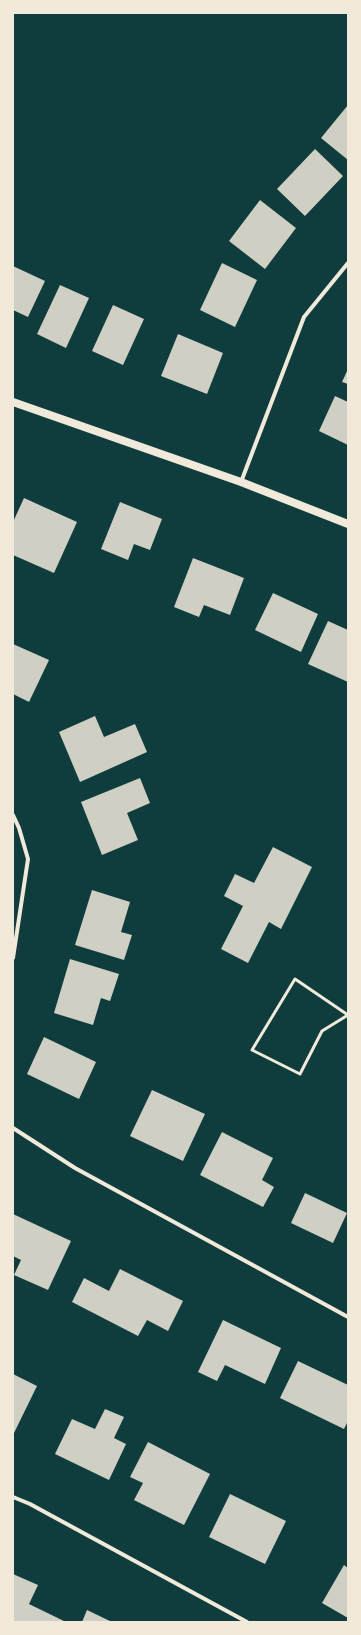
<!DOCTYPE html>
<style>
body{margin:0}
#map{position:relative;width:361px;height:1635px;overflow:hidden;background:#0f3d3e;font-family:Roboto,sans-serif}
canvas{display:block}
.frame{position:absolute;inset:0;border:14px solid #f1e9da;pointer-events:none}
</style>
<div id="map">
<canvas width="361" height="1635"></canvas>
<div class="frame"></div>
</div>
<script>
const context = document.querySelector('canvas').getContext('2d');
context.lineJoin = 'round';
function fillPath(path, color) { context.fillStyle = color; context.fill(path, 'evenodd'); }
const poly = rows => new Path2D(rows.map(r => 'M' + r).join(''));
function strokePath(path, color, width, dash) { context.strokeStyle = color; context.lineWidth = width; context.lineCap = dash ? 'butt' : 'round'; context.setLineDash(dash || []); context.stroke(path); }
const building = poly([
 [348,105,348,160,321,138],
 [315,149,343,176,305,216,277,189],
 [260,200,296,228,265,269,229,241],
 [222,263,257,280,235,327,200,310],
 [13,266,45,281,28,317,13,310],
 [60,285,89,298,66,348,37,334],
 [113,305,144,319,123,365,92,351],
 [178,334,223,353,207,394,161,376],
 [348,369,348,384,342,382],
 [335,396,348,402,348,445,319,431],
 [24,498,77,522,54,573,13,555,13,522],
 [120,502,162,519,150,550,134,544,128,560,101,549],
 [193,558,244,578,230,615,204,605,199,617,174,607],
 [273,593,318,614,301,652,255,630],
 [328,621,348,630,348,682,308,664],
 [13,644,49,660,29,702,13,694],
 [95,716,104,737,135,724,147,752,80,782,59,732],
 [140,778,150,803,127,813,138,840,102,855,81,802],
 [273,847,312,867,281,929,269,922,248,963,221,949,243,906,224,896,235,874,254,883],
 [92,890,130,902,121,932,132,935,124,960,75,945],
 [70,959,119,974,110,1001,101,998,93,1025,54,1013],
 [44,1037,96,1062,79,1099,27,1074],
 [152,1090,205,1114,183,1161,130,1136],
 [222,1132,273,1158,262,1180,274,1187,263,1207,200,1175],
 [305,1193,347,1213,333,1243,291,1223],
 [13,1214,71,1241,48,1290,14,1275,21,1260,13,1256],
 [120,1269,183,1301,168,1331,147,1320,138,1336,72,1302,84,1278,109,1291],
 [223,1320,281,1348,265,1384,225,1365,217,1381,198,1372],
 [298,1361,348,1385,348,1421,344,1429,280,1398],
 [13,1374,37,1386,14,1433,13,1432],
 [105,1409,124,1417,114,1438,126,1444,109,1480,55,1454,72,1419,95,1429],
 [148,1442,210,1474,184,1525,134,1500,143,1483,130,1477],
 [230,1494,286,1521,265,1564,209,1537],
 [344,1565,348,1568,348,1618,322,1603],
 [13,1574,38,1585,29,1604,66,1622,13,1622],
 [87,1610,112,1622,82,1622]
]);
const service = poly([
 [348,1015,295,979,252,1050,300,1074,322,1031,348,1015]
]);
const minor = poly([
 [241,482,304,317,348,263],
 [13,815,19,828,28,859,13,958],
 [13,1128,75,1168,348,1317],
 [13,1497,30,1504,247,1622]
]);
const secondary = poly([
 [13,402,241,482,348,524]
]);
fillPath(building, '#cfcfc3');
strokePath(service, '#f1e9da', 3);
strokePath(minor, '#f1e9da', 4);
strokePath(secondary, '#f1e9da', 8);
</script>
